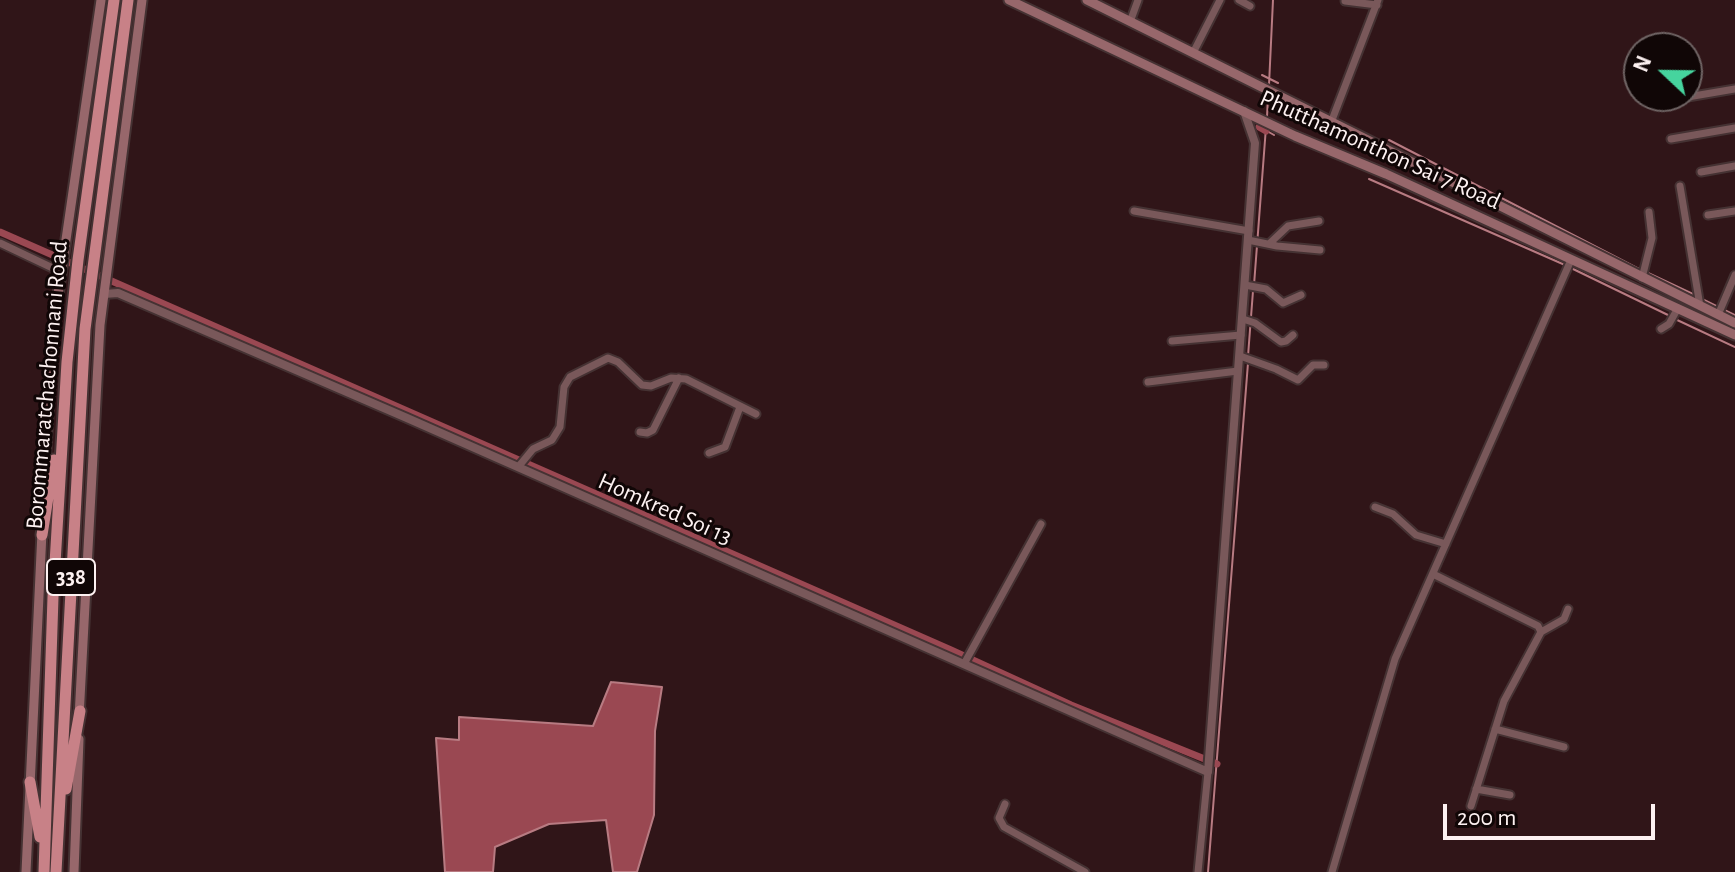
<!DOCTYPE html>
<style>
body{margin:0}
#map{position:relative;width:1735px;height:872px;overflow:hidden;background:#301518;font-family:"Alegreya Sans",sans-serif}
canvas{display:block}
.north{position:absolute;left:1623px;top:32px;width:80px;height:80px;box-sizing:border-box;background:#100606;border:2px solid #6f6464;border-radius:50%;rotate:292deg;font-size:22px;font-weight:700;line-height:32px;text-align:center;color:#fdf1f1}
.north::after{content:'';display:block;margin:auto;width:28px;height:36px;background:#46d49e;clip-path:polygon(50% 0,100% 100%,50% 72%,0 100%)}
.scale{position:absolute;left:1443px;top:804px;width:212px;height:36px;box-sizing:border-box;border:4px solid #fdf1f1;border-top:0;padding-left:10px;font-size:24px;line-height:28px;white-space:nowrap;color:#fdf1f1;-webkit-text-stroke:6px #100606;paint-order:stroke}
</style>
<div id="map">
<canvas width="1735" height="872"></canvas>
<div class="north">N</div>
<div class="scale">200 m</div>
</div>
<script>
const context = document.querySelector('canvas').getContext('2d');
context.lineJoin = 'round';
function fillPath(path, color) { context.fillStyle = color; context.fill(path, 'evenodd'); }
const poly = rows => new Path2D(rows.map(r => 'M' + r).join(''));
function strokePath(path, color, width, dash) { context.strokeStyle = color; context.lineWidth = width; context.lineCap = dash ? 'butt' : 'round'; context.setLineDash(dash || []); context.stroke(path); }
function label(font, color, halo, rows, align = 'center') {
  context.font = font + ' "Alegreya Sans",sans-serif'; context.lineWidth = 6; context.setLineDash([]); context.textBaseline = 'middle'; context.strokeStyle = halo; context.fillStyle = color; for (const [text, x, y, turn = 0] of rows) {
    context.save(); context.translate(x, y); context.rotate((+turn || 0) * Math.PI / 180); context.textAlign = isNaN(turn) ? turn : align; if (halo) context.strokeText(text, 0, 0); context.fillText(text, 0, 0); context.restore();
  }
}
const water = poly([
 [611,682,662,687,655,731,654,815,637,872,613,872,606,820,549,824,495,847,493,872,445,872,436,738,459,740,459,717,593,726,611,682]
]);
const stream = poly([
 [1262,75,1278,83],
 [1269,85,1273,0],
 [1267,117,1268,96],
 [1267,131,1274,135],
 [1389,140,1641,270],
 [1369,179,1565,265],
 [1571,268,1670,316],
 [1646,272,1695,295],
 [1254,285,1266,127],
 [1700,298,1735,315],
 [1675,319,1735,347],
 [1248,356,1253,291],
 [1208,872,1248,363]
]);
const canal = poly([
 [1259,127,1266,131],
 [0,232,951,650,1071,705,1217,764]
]);
const minor = poly([
 [1239,0,1250,6],
 [1345,1,1377,5],
 [1130,22,1138,0],
 [1193,53,1220,0],
 [1676,99,1735,89],
 [1332,120,1378,0],
 [1671,139,1735,128],
 [1701,172,1735,166],
 [1680,186,1700,306],
 [1134,211,1249,231],
 [1708,215,1735,211],
 [1248,240,1277,246,1320,250],
 [0,243,61,272],
 [1269,244,1288,226,1319,221],
 [1642,278,1652,238,1649,212],
 [1245,285,1266,289,1283,303,1301,295],
 [1718,315,1735,275],
 [1243,319,1255,323,1281,342,1286,341,1293,335],
 [1661,329,1669,324,1678,308],
 [1172,341,1241,335],
 [1240,356,1276,369,1298,380,1313,365,1324,365],
 [1148,382,1238,371],
 [640,432,647,433,653,430,679,378],
 [709,453,725,447,740,407],
 [519,466,533,449,552,440,560,427,564,387,570,377,608,358,618,362,642,385,651,386,671,378,686,379,756,414],
 [1375,507,1393,514,1416,535,1446,544],
 [1433,574,1538,626,1541,632,1504,701,1471,806],
 [1541,632,1564,619,1568,609],
 [964,664,1041,524],
 [1495,729,1564,747],
 [1476,789,1510,795],
 [1005,804,999,818,1004,827,1085,872],
 [1198,872,1208,772],
 [1332,872,1395,659,1571,260]
]);
const tertiary = poly([
 [104,294,118,293,407,418,1208,772,1255,143,1244,111]
]);
const secondary = poly([
 [1009,0,1295,136,1386,174,1735,335],
 [1087,0,1735,323],
 [43,501,50,377,56,308,101,0],
 [79,717,100,325,142,0],
 [26,872,42,532],
 [74,872,79,739]
]);
const trunk = poly([
 [42,535,54,460],
 [30,782,40,837],
 [66,789,80,711],
 [44,872,53,597,67,362,78,260,114,0],
 [56,872,85,329,128,0]
]);
const shields = [
 [71,577,48]
];
const shieldNames = [
 ["338",71,577]
];
const streetNames = [
 ["Phutthamonthon Sai 7 Road",1380,150,24],
 ["Borommaratchachonnani Road",47,385,-85],
 ["Homkred Soi 13",665,509,24]
];
fillPath(water, '#9a4852');
strokePath(water, '#b87b82', 2);
strokePath(stream, '#b87b82', 2);
strokePath(canal, '#9a4852', 7);
strokePath(minor, '#453233', 11);
strokePath(tertiary, '#453233', 12);
strokePath(secondary, '#453233', 13);
strokePath(trunk, '#453233', 15);
strokePath(minor, '#79585a', 7);
strokePath(tertiary, '#79585a', 8);
strokePath(secondary, '#97676b', 9);
strokePath(trunk, '#c88187', 11);
for (const [x, y, w] of shields) { const box = new Path2D(); box.roundRect(x - w / 2, y - 18, w, 36, 6); context.fillStyle = '#100606'; context.fill(box); strokePath(box, '#fdf1f1', 2); }
label('bold 22px', '#fdf1f1', null, shieldNames);
label('24px', '#fdf1f1', '#100606', streetNames);
</script>
